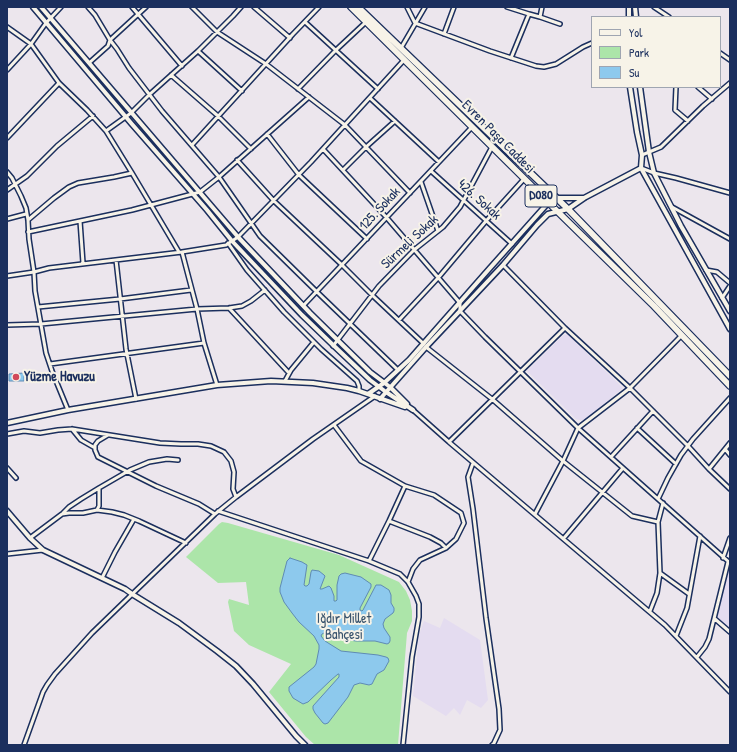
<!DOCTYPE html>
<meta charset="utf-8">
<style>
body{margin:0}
#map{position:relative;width:737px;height:752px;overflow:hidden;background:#ece6ed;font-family:"Patrick Hand",sans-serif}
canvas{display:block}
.frame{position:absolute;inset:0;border:8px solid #1b2f5e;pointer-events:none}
.legend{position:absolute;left:591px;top:16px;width:130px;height:72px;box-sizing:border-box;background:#f7f3e8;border:1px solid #9fa5b1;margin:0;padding:5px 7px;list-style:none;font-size:12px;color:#1b2f5e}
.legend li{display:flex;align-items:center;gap:8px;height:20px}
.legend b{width:20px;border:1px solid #9fa5b1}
</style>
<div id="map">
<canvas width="737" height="752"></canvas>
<div class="frame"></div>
<ul class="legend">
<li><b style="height:5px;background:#f7f3e8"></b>Yol</li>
<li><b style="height:11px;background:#ace5a9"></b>Park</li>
<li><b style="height:11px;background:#8dc9ed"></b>Su</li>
</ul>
</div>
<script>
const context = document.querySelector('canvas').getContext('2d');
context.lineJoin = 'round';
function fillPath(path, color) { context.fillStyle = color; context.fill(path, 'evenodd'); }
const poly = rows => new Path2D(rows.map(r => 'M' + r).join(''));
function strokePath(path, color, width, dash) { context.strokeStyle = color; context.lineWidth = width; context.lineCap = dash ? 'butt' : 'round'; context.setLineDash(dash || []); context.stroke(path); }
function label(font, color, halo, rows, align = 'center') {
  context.font = font + ' "Patrick Hand",sans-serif'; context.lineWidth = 4; context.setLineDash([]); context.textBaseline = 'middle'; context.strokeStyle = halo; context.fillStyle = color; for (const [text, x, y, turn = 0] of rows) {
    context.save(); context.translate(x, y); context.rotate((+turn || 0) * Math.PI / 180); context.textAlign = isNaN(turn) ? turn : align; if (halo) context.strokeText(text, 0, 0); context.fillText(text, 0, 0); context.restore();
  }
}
const built = poly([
 [567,334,623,388,584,421,576,419,527,371,562,336],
 [728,571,730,572,730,630,719,621,715,614,724,574],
 [444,618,480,640,488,700,481,708,467,700,460,715,454,708,446,716,413,696,419,635,424,621,440,628]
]);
const green = poly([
 [222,522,228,523,339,555,399,582,406,591,410,600,412,611,412,621,407,633,398,745,315,745,306,737,269,692,291,664,249,645,234,631,228,602,229,599,249,605,246,582,218,583,186,557,219,524]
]);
const water = poly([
 [24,373,24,381,9,381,9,374,24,373],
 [290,558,302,562,307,565,304,585,305,586,307,586,309,584,311,572,312,570,319,571,324,575,325,576,320,589,322,589,329,586,331,588,334,596,334,601,336,601,337,600,337,585,339,576,341,574,345,573,361,577,371,584,371,587,360,608,360,610,362,611,363,610,376,585,381,585,389,590,391,595,391,603,394,608,394,611,393,613,385,619,383,624,384,628,390,637,390,641,389,643,387,644,375,641,356,641,349,640,341,636,328,632,324,633,322,634,321,636,325,641,341,651,378,655,386,657,388,658,389,661,384,670,377,674,372,684,369,685,360,683,354,685,348,697,328,723,325,724,323,723,315,713,313,709,313,706,339,677,339,674,338,674,331,680,308,702,303,704,293,698,289,691,289,687,314,667,316,664,319,649,319,645,314,636,299,622,292,613,284,602,280,592,280,588,287,561,290,558]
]);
const minor = poly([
 [88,7,95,15,110,40,117,49,129,68,162,111,219,177,260,236,317,292,398,370],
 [132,7,182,66],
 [192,7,217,32,266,64,345,125,410,193],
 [254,7,290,38],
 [407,7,415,23,490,51,536,66,544,67,556,64,583,47,592,43],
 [507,7,529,14,540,17,560,24],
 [654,7,669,17],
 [540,17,542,7],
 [305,22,378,89],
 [7,27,31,44,59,83,87,110,106,131,132,173,179,252],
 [444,34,454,7],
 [401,48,425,7],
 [198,51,242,91],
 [720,53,730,60],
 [511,58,529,14],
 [89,63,108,46,110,40,146,7],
 [7,70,31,44,46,23,61,7],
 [171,75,218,116,251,149],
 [676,87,675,110,688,121],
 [698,87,712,99],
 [298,89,336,50,366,22],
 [370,98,439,162],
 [106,131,131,113,150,94,198,51,233,16,241,7],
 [267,134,299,175,367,239],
 [7,138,59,83],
 [192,145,293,34,319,7],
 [323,149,387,218,460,303,460,311,485,337,578,428,730,563],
 [642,155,661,147,703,106,730,83],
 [237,160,274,201,342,265,372,295,424,344],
 [641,168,654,173,676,178,730,193],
 [343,170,366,147,395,121],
 [431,171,512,244],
 [7,172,12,178,21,196,26,208,28,220,29,239,34,272,35,291,46,353,52,371,68,410],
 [421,182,438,231],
 [7,190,27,176,57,146,93,116],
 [672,207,730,239],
 [7,219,26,214],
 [28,220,54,198,69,187,78,183,114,177,132,173],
 [80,221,83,263],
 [28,232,132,210,200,192,219,177,309,97],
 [228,243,247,270,284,312,321,349,357,381,359,386,359,391],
 [182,252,197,309,204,343,217,385],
 [116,260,126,349,136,399],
 [503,265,565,328,630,388,688,446,709,469,730,489],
 [706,270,717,272,730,283],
 [7,276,34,272,49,268,182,252,226,245,238,237,311,162,404,60],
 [722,298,730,286],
 [303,306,472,127],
 [38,307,120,299,191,290],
 [229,308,289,373],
 [399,320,438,278,486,221,524,179],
 [7,325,41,324,197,309,229,308,242,306,251,301,265,290],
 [333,346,379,286,414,250,443,227,460,207,492,147],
 [426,347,492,399,563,461,632,516,658,522],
 [50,364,204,343],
 [285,381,291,370,314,342],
 [413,410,449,442,665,625,730,692],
 [334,425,361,461,405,486,434,495,461,513,464,523,456,539,446,548,420,560,413,569,408,582],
 [637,428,676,464],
 [72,429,81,440,95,448],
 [7,434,24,431,40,433,58,430,72,429,160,443,181,444,198,444,211,446,224,452,231,461,234,472,233,489,236,497],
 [108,435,98,441,95,445,95,450,98,457,156,486,199,504,215,514],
 [449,442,565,328],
 [725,449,730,455],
 [611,457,653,411],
 [473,463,468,477,473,509,486,618,499,709,500,730,494,743,492,745],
 [7,468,16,478],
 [709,469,730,443],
 [658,499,668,478,681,455,693,439,730,398],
 [97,510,112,512,124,515,139,521,186,543],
 [218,511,369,561,400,574,408,582,416,596,419,604,419,617,412,657,403,745],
 [63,513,69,507,81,499,99,488],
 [535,514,563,461,578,428,630,388,682,335],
 [389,521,430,537,441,543,446,548],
 [30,538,62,514,69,513,83,513,97,510,99,506,99,488,130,470,149,462,167,459,178,460],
 [564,538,623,468],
 [7,554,43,550],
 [723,558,730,538],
 [369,561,389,521,405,486],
 [660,573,689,594],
 [102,578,115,552,134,519],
 [650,611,657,593,660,573,658,522,663,503],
 [715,619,730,632],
 [676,636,687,608,700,536],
 [697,657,705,647,709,639,728,562],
 [24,745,43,692,47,685,55,674,92,633,215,514,236,497,313,439,375,396]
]);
const tertiary = poly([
 [33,7,131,123,207,210,232,241,302,315,331,343,370,380,386,392,413,410],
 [41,7,238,237,310,313,370,372,390,387,407,404],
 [629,7,629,17],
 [635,7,636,17],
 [630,87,637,132,642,155,641,168,730,329],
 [640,87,649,152,654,173,681,226,730,311],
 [368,394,384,383,409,360,490,268,548,203,556,198,584,198],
 [380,399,426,347,503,265,537,225,548,214,568,209,584,198,641,168],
 [7,423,68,410,217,385,271,381,313,383,347,388,359,391,405,407],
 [7,511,30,538,43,550,125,589,132,594,179,623,217,651,236,666,253,684,296,736,305,745]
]);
const trunk = poly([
 [351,7,557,211,654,306,730,386],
 [358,7,568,209,730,376]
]);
const markers = [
 [16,377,4,"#d1495b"]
];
const shields = [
 [541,196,32]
];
const shieldNames = [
 ["D080",541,196]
];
const streetNames = [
 ["Evren Paşa Caddesi",498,137,45],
 ["426. Sokak",479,200,42],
 ["125. Sokak",380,209,-47],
 ["Sürmeli Sokak",410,242,-43]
];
const poiNames = [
 ["Yüzme Havuzu",24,377]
];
const parkNames = [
 ["Iğdır Millet",344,619],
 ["Bahçesi",344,635]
];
fillPath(built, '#e4dcf0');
fillPath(green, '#ace5a9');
fillPath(water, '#8dc9ed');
strokePath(water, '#5f8bb4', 1);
strokePath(minor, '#1b2f5e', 6);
strokePath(tertiary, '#1b2f5e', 7);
strokePath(trunk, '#1b2f5e', 8);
strokePath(minor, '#f7f3e8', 3);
strokePath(tertiary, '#f7f3e8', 4);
strokePath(trunk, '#f7f3e8', 5.5);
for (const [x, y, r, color] of markers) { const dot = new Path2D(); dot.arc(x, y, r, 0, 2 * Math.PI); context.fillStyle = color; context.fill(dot); strokePath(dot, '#f7f3e8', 1.5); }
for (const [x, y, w] of shields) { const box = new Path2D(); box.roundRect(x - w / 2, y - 11, w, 22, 3); context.fillStyle = '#f7f3e8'; context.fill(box); strokePath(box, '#1b2f5e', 1); }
label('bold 13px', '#1b2f5e', null, shieldNames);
label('14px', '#1b2f5e', '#f7f3e8', streetNames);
label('bold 14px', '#1b2f5e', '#f7f3e8', poiNames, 'left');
label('14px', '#38536d', '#f7f3e8', parkNames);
</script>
